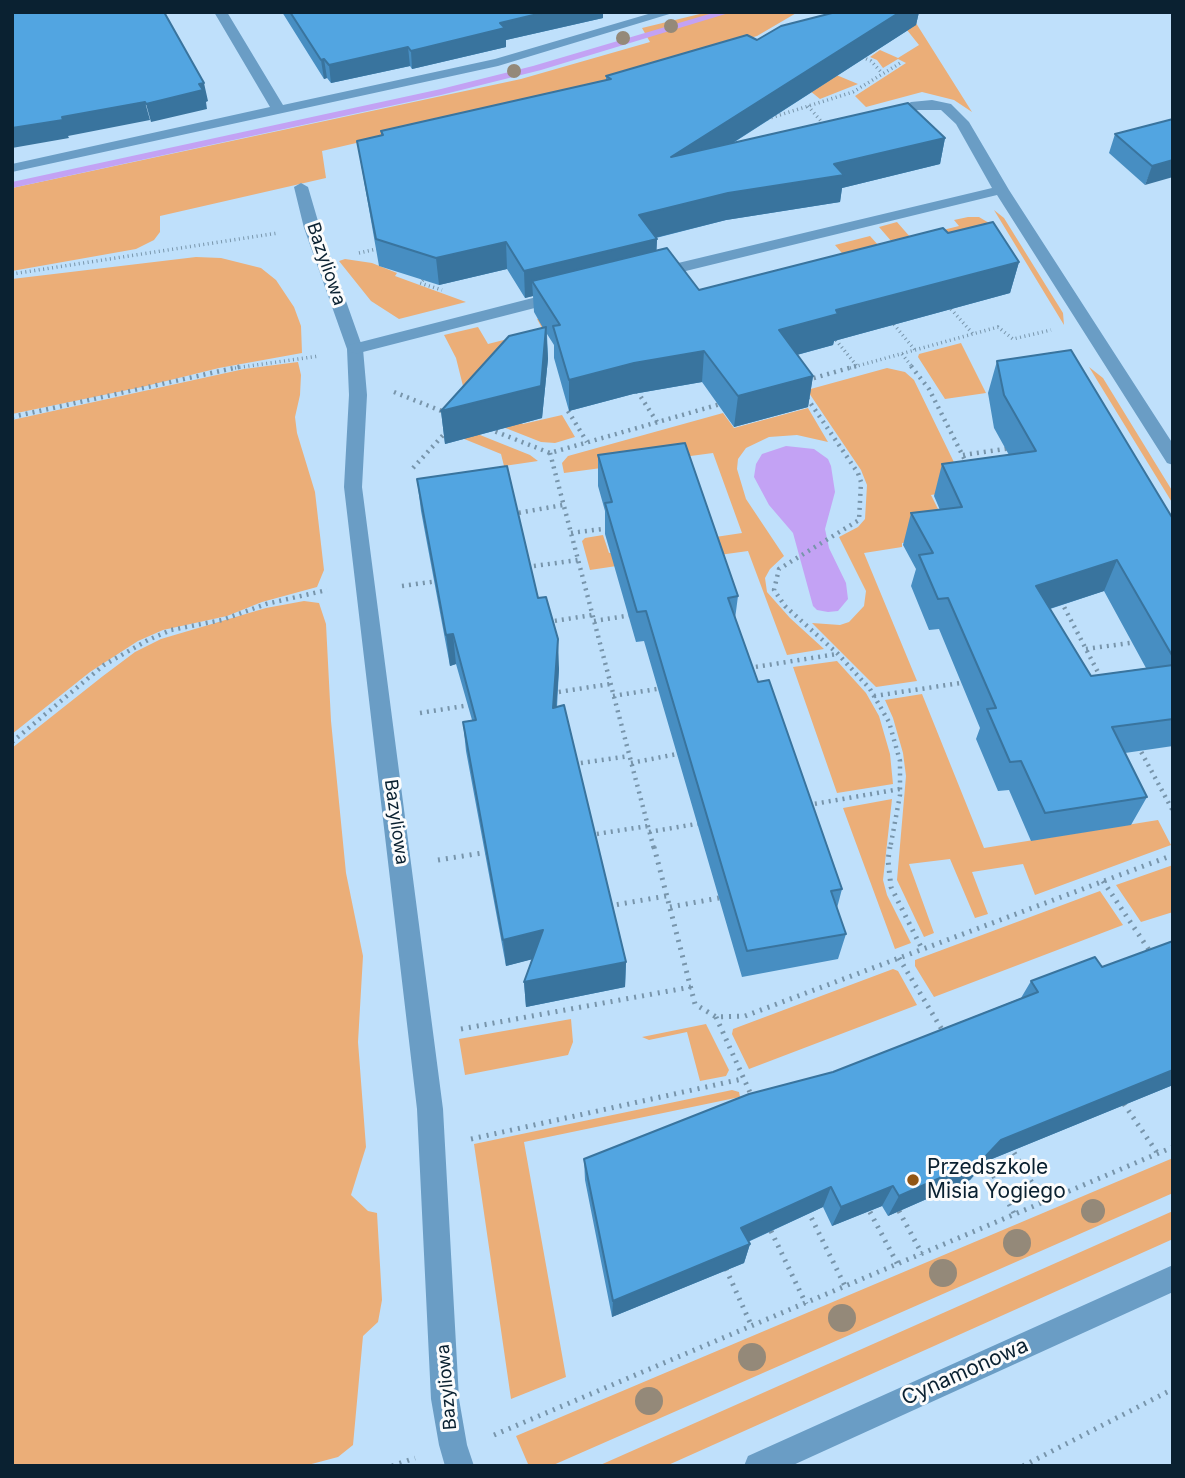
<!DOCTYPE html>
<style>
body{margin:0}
#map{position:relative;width:1185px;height:1478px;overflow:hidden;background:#bfe0fb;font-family:Inter,sans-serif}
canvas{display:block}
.frame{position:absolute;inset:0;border:14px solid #0a2131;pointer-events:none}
</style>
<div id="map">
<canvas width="1185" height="1478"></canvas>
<div class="frame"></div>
</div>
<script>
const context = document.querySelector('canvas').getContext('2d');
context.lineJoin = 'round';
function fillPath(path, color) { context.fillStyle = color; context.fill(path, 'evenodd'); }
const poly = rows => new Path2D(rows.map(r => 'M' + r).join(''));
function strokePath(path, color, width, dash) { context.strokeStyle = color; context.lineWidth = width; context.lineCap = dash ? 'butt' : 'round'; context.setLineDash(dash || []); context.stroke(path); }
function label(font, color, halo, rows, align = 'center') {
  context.font = font + ' Inter,sans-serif'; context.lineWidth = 6; context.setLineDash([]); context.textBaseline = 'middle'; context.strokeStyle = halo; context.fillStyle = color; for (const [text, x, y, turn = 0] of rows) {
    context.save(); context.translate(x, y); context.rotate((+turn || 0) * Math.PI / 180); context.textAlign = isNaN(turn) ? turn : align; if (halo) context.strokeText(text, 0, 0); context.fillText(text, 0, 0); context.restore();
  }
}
const green = poly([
 [708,12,798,12,757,36,519,105,322,151,326,178,160,216,160,232,154,240,136,249,12,271,12,188,521,79,650,42,642,28],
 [909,12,972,112,954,100,922,92,866,107,855,96,906,63,898,59,883,68,877,60,870,57,880,50,898,58,919,45,907,30],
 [834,74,858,84,820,99,804,86],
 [994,210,1004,218,1063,313,1064,325],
 [968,217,979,217,989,223,847,259,835,245,870,236,879,246,892,242,879,227,897,222,911,238,959,226,954,220],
 [196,257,221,258,261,268,276,280,294,307,301,326,302,353,219,368,142,387,12,414,12,279],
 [345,259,372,263,397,273,395,276,466,302,399,319,371,301,339,261],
 [578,310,583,325,504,345,464,390,456,358,444,335,478,327,488,344,543,330,537,319],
 [961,343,986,393,945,399,918,357,919,354],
 [298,362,301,375,300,395,295,417,297,433,315,492,324,570,317,587,262,602,227,616,163,630,138,641,90,672,12,734,12,420,244,369],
 [1089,367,1103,378,1173,492,1173,504],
 [887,368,905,372,914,380,967,489,931,495,944,521,990,532,902,543,902,547,864,553,917,681,876,687,812,623,840,625,849,622,864,606,866,591,839,537,858,527,865,519,867,485,861,470,807,390],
 [478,406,523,424,562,415,575,437,555,443,541,442,470,414],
 [808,408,828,442,797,435,769,437,746,448,738,459,737,469,746,499,784,556,770,569,765,578,767,592,790,618,824,649,787,655,748,551,712,556,710,552,590,570,582,541,585,538,603,535,609,553,742,533,713,453,564,473,562,463,568,456,723,413,734,428],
 [460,427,530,455,538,461,504,466,501,454,452,434],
 [304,601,319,603,326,624,331,721,346,873,363,956,358,1042,366,1147,351,1195,368,1211,377,1213,382,1300,378,1322,363,1336,353,1445,338,1457,304,1466,12,1466,12,748,103,676,135,652,161,639,266,608],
 [837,661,866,693,879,716,890,754,893,784,837,793,793,667],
 [922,694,984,848,1158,820,1171,845,1035,895,1023,864,972,872,988,914,975,918,950,859,909,864,934,933,924,937,897,880,906,776,903,753,893,718,885,700],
 [892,799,883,880,887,895,911,943,895,949,843,808],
 [1173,865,1173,912,1141,922,1116,885],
 [1100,891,1123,925,934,997,915,966,915,960],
 [893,969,898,971,917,1005,749,1069,732,1034,733,1029],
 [571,1019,573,1042,568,1055,465,1075,459,1039],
 [706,1024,729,1070,726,1076,700,1081,687,1032,649,1040,642,1037],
 [732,1090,739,1092,740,1097,524,1142,566,1377,511,1399,474,1144],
 [1173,1158,1173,1193,551,1466,528,1464,516,1436],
 [1173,1211,1173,1239,666,1466,598,1466]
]);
const water = poly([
 [786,446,814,449,828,459,831,466,835,492,825,529,829,548,846,583,848,599,838,611,828,612,817,610,813,606,793,533,769,505,754,477,756,464,762,454]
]);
const stream = poly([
 [716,12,732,12,541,70,441,95,12,188,12,182,441,89,533,66,716,12]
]);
const pathFar2 = poly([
 [862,57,871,61,882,73],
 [808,106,826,127],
 [767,119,853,92,902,62],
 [359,253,381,248],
 [12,274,278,233],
 [423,280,420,283,442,290],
 [951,309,973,334],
 [891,321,915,350],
 [836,340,857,366],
 [902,354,913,368],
 [235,368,319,356],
 [850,368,998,327,1013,339,1051,330]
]);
const pathFar1 = poly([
 [911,366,929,389,967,464],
 [807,380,856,366],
 [637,391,657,422],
 [394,392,444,412],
 [807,398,858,473,861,482,859,520,779,569,774,590,785,606,838,654,870,689,889,722,900,761,900,795,890,849],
 [568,411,587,442],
 [12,417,243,366],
 [489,429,550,453,724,403],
 [550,453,654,849],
 [963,455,1011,448],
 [413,468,446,432],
 [512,514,563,505],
 [571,533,610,528],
 [527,567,578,560],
 [402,586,438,581],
 [1061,601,1102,680],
 [594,621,632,615],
 [548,622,592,615],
 [1086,649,1137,642],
 [749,668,837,654],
 [552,693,610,684],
 [613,696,663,688],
 [874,696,967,682],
 [420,713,470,705],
 [12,742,104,665,148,640,171,630,222,620,266,604,327,590],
 [1138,746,1173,811],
 [631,763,677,754],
 [574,764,629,756],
 [808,805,900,789],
 [649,832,702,823],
 [590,835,648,826]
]);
const path = poly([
 [654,847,695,1004,716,1017,745,1016,1173,855],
 [890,847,888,860,891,887,922,949],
 [438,860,488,852],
 [1103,881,1151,953],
 [609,906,666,896],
 [670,907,719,898],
 [899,958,944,1033],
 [716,1017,753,1099],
 [461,1029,691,987],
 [1124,1104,1158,1154],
 [471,1139,742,1079],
 [1010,1146,1044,1203],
 [986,1162,1015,1215],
 [808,1211,845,1286],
 [899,1211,922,1254],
 [870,1212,898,1265],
 [771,1231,806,1304],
 [726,1269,752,1327],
 [494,1435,1173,1147],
 [392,1466,415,1458],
 [1023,1466,1173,1389]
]);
const lane = poly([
 [301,183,308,187,320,228,363,349,367,395,362,487,443,1109,459,1399,467,1445,474,1466,445,1466,439,1445,431,1399,417,1109,344,487,349,395,347,349,304,228,294,187,301,183]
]);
const street = poly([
 [214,12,227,12,283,105,495,59,655,12,676,12,498,66,12,172,12,164,270,107,214,12],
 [932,100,951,104,969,122,1009,190,1173,444,1173,465,1167,463,997,195,653,279,645,274,653,269,992,188,956,124,941,110,911,110,904,106,911,102,932,100],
 [560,291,568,296,566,300,355,354,347,349,349,345,560,291],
 [1173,1265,1173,1292,791,1466,744,1466,748,1456,1173,1265]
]);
const trees = [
 [671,26,7],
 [623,38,7],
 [514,71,7],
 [1093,1211,12],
 [1017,1243,14],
 [943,1273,14],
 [842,1318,14],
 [752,1357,14],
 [649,1401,14]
];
const wall = poly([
 [282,12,603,12,603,18,506,40,506,47,412,69,410,66,331,83,327,78,324,79],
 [836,12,919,12,916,25,733,143,945,138,940,164,842,188,840,202,726,220,656,238,657,239,656,251,699,290,948,233,1019,262,1010,293,834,341,833,345,797,355,813,376,808,407,734,427,702,382,633,394,569,411,554,358,554,345,547,334,548,359,542,418,445,444,441,411,543,328,534,312,533,296,525,298,507,269,439,285,379,266,357,141,381,136,381,131,606,80,606,76,757,40],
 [1173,119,1145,185,1109,153,1115,134],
 [997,361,1173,519,1173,746,1125,753,1147,797,1131,825,1031,841,1009,790,998,791,976,739,980,728,939,629,929,630,911,586,916,569,903,545,911,513,940,510,934,496,942,464,1009,455,994,428,988,393],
 [1104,591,1146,668,1091,676,1050,609],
 [598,455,738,596,735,619,758,682,842,889,837,908,846,934,838,959,742,977,644,641,636,642,605,534,605,511,598,486],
 [417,479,538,598,559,669,557,707,626,962,625,987,526,1007,524,982,532,959,506,966,466,751,463,722,472,720,456,664,450,666,421,511],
 [1173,941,1173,1085,987,1161,970,1180,888,1216,882,1206,832,1226,823,1207,748,1242,750,1244,744,1263,612,1317,585,1180,584,1159,833,1072,1021,998,1031,981,1102,967]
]);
const shadedWall = poly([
 [546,12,603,12,603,18,506,40,506,47,412,69,411,51,500,23],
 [900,12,919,12,916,25,670,183,671,157],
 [408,47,410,66,331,83,329,65],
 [324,59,327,78,324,79,321,60],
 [204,83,208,101,206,102,207,109,151,122,146,104],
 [145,102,150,120,68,136,69,138,12,148,12,128,62,117],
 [945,138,940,164,842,188,840,202,726,220,638,242,639,215,834,164],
 [1173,160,1173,177,1145,185,1152,166],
 [657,239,656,266,532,281,533,296,525,298,524,271],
 [506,242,507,269,439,285,436,258],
 [1019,262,1010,293,834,341,833,345,774,361,779,330,836,310],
 [546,327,548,359,542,418,445,444,441,411],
 [704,351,702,382,633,394,569,411,569,380,634,363],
 [813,376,808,407,734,427,738,396],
 [1117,560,1104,591,1024,617,1036,586],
 [453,634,456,664,450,666,446,635],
 [558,639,559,669,554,737,553,708],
 [543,930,545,956,506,966,503,940],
 [626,962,625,987,526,1007,524,982],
 [1173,1070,1173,1085,987,1161,970,1180,888,1216,899,1196,1001,1140],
 [893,1186,882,1206,832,1226,841,1207],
 [831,1187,823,1207,736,1247,741,1228],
 [750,1244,744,1263,612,1317,613,1301]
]);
const building = poly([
 [12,12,164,12,204,83,199,84,203,90,146,104,145,102,62,117,63,120,12,128,12,12],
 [290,12,546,12,500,23,505,28,411,51,408,47,329,65,324,59,321,60,290,12],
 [836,12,900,12,671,157,908,103,945,138,834,164,844,175,728,193,639,215,657,239,524,271,506,242,436,258,376,239,357,141,383,135,381,131,611,79,606,76,747,35,757,40,781,26,836,12],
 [1173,119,1173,160,1152,166,1115,134,1173,119],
 [993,222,1019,262,836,310,838,314,779,330,813,376,738,396,704,351,634,363,569,380,553,326,560,325,532,281,667,248,699,290,943,228,948,233,993,222],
 [546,327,541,386,441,411,509,336,546,327],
 [1071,350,1173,519,1173,657,1117,560,1036,586,1091,676,1173,665,1173,719,1112,727,1147,797,1045,813,1021,761,1010,762,987,709,996,708,948,598,938,599,919,555,933,553,911,513,962,507,942,464,1036,451,1004,395,997,361,1071,350],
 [685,443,738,596,728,598,758,682,769,680,842,889,831,891,846,934,747,951,646,611,637,612,605,503,612,502,598,455,685,443],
 [507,466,538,598,546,597,558,639,553,708,564,705,626,962,524,982,543,930,503,940,463,722,476,720,453,634,446,635,417,479,507,466],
 [1173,941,1173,1070,1001,1140,983,1159,899,1196,893,1186,841,1207,831,1187,741,1228,750,1244,613,1301,584,1159,749,1094,833,1072,1038,992,1031,981,1095,957,1102,967,1173,941]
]);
const markers = [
 [913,1180,7,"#915615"]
];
const streetNames = [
 ["Bazyliowa",326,264,71],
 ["Bazyliowa",396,822,82],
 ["Bazyliowa",447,1387,-95]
];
const nearPoinames = [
 ["Przedszkole",927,1168],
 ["Misia Yogiego",927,1192]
];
const nearStreetnames = [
 ["Cynamonowa",965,1372,-24]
];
fillPath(green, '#ebae78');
fillPath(water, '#c3a2f4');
fillPath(stream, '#c3a2f4');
strokePath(pathFar2, '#7895ab', 3.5, [1, 3.5]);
strokePath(pathFar1, '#7895ab', 4.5, [2, 5]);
strokePath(path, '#7895ab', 5, [2, 6]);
fillPath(lane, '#6a9dc5');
fillPath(street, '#6a9dc5');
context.fillStyle = '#948979';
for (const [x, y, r] of trees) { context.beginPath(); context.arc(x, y, r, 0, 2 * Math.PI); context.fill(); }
fillPath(wall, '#478ec2');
fillPath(shadedWall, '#39749e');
fillPath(building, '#52a5e1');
strokePath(building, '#39749e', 2);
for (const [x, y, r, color] of markers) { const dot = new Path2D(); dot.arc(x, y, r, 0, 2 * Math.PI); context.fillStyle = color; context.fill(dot); strokePath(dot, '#fcfcfc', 2.5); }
label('18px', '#0a2131', '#fcfcfc', streetNames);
label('21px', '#0a2131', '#fcfcfc', nearPoinames, 'left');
label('21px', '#0a2131', '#fcfcfc', nearStreetnames);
</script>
